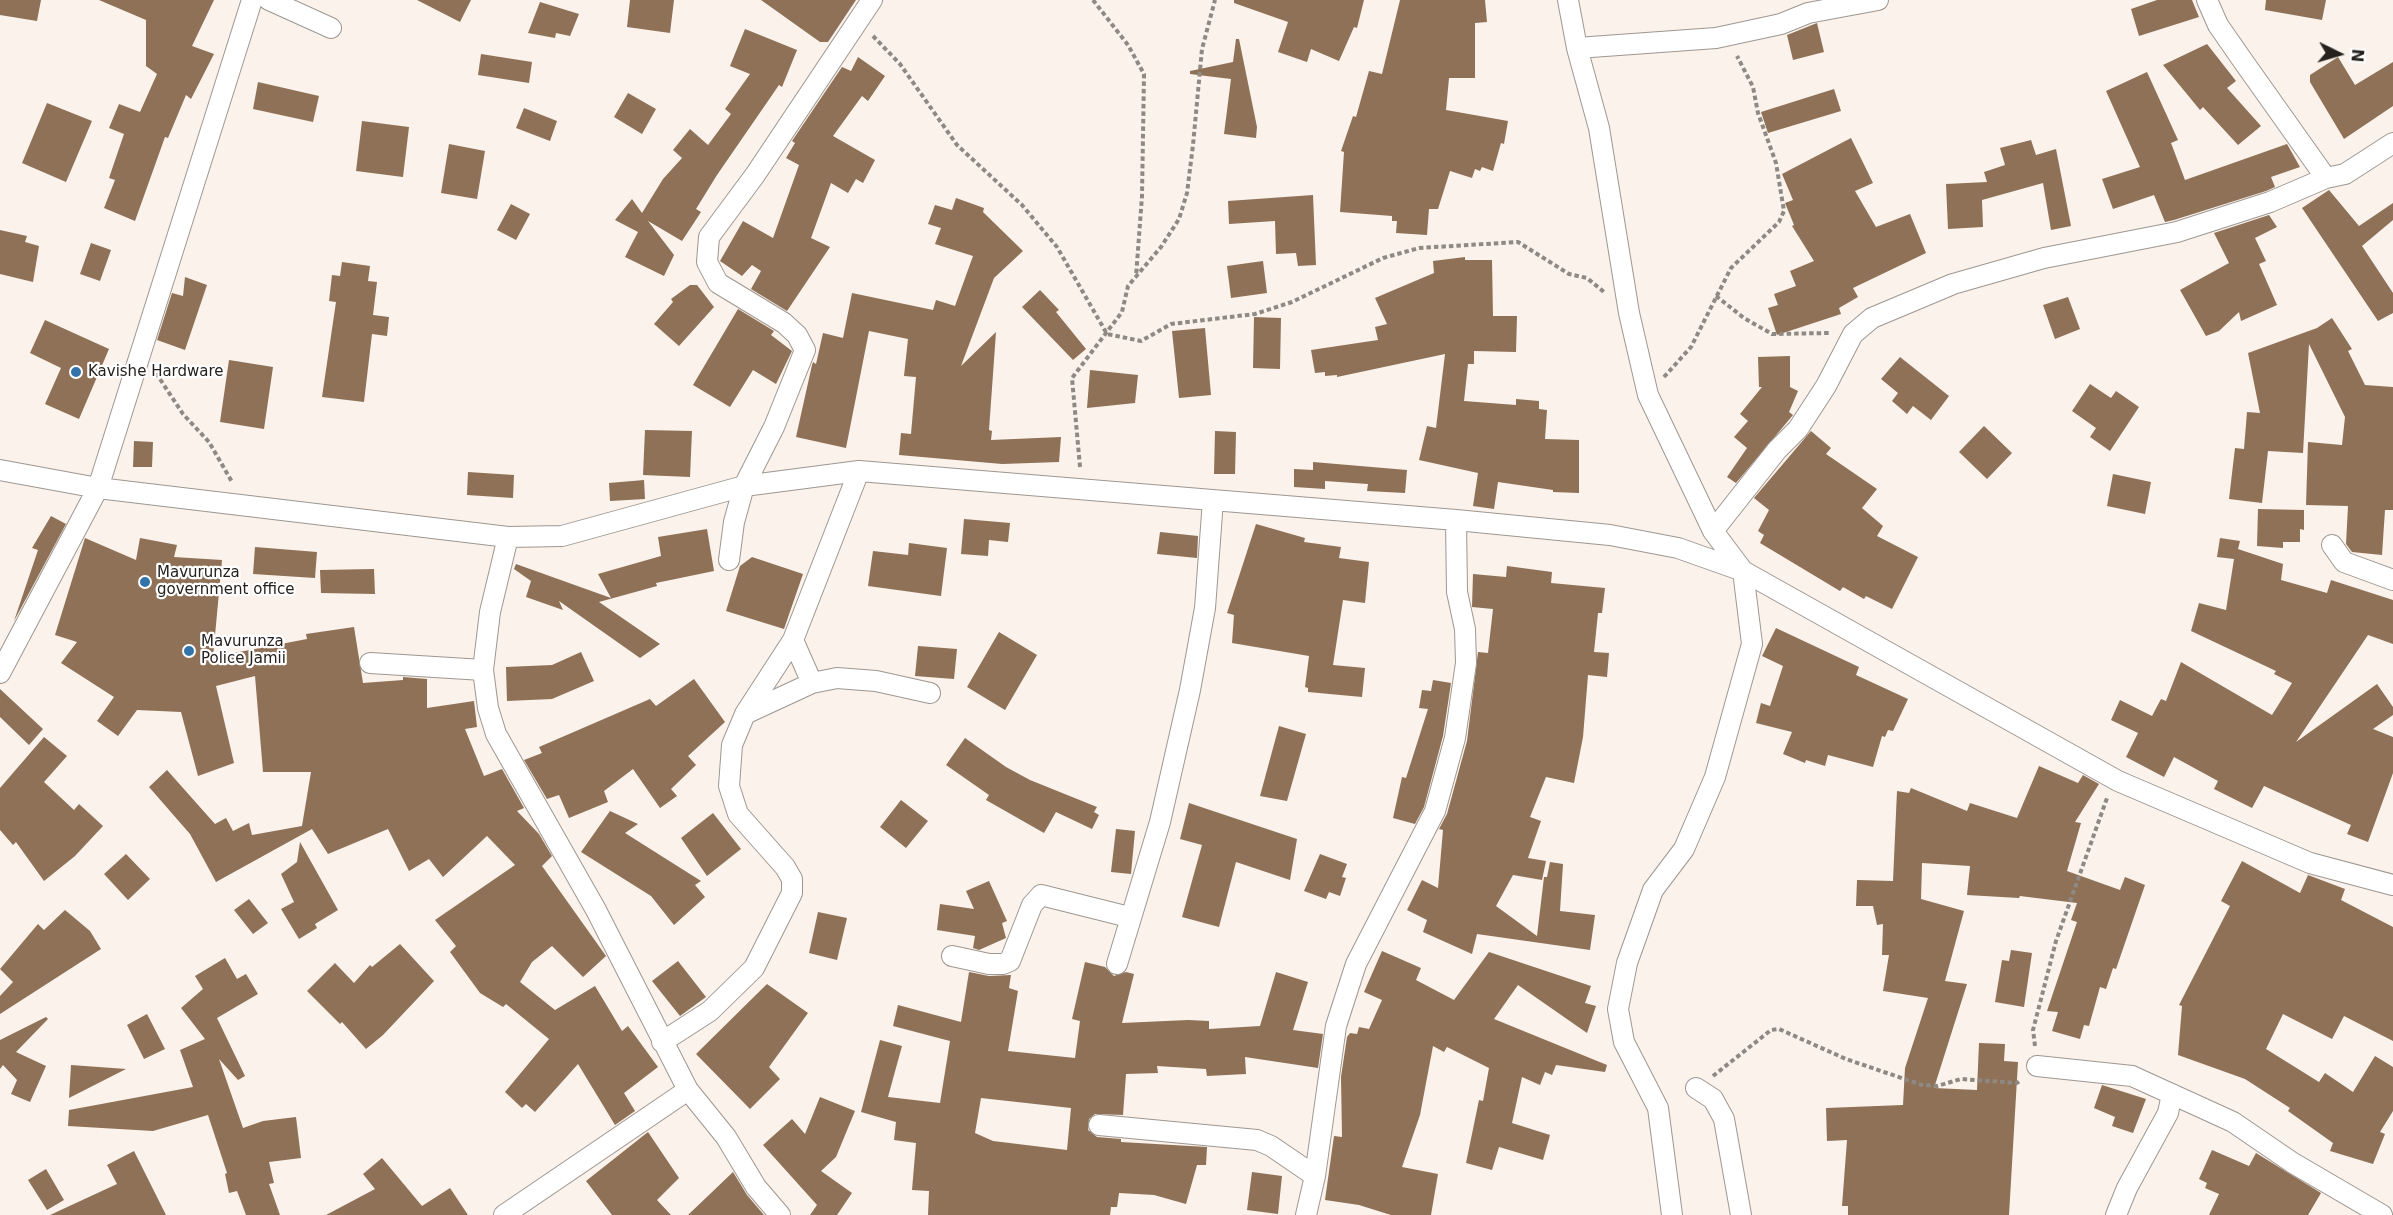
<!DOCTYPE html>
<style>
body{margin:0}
#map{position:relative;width:2393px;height:1215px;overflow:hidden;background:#faf2eb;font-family:"DejaVu Sans",sans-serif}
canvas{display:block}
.north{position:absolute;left:2309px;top:24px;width:60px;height:60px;-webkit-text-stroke:4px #fff;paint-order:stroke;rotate:95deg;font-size:16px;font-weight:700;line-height:24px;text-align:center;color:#24211e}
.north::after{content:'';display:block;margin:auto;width:21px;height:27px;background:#24211e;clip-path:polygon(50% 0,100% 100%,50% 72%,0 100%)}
</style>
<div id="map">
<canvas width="2393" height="1215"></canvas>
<div class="north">N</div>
</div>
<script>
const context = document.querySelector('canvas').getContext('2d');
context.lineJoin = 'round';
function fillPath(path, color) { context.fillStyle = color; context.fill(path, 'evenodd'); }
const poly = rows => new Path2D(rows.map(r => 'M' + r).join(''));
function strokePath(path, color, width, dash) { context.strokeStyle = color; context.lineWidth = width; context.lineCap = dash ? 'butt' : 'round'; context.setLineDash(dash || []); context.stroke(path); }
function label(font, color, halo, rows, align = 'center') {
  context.font = font + ' "DejaVu Sans",sans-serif'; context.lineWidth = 4.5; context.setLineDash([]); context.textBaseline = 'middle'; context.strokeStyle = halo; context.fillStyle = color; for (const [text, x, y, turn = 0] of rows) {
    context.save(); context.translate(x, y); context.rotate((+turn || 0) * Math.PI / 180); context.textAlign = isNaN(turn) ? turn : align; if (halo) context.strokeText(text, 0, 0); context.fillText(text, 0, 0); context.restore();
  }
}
const building = poly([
 [0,0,41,0,37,21,0,15],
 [99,0,214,0,192,46,214,54,191,99,186,95,168,138,165,137,135,221,104,208,115,180,109,178,124,134,109,128,119,104,140,112,157,74,146,66,146,20],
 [417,0,471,0,460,22],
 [630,0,674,0,670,33,627,27],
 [761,0,856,0,828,42,820,42],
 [1234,0,1364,0,1357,28,1354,27,1339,61,1311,49,1307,62,1278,52,1288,22,1234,3],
 [1400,0,1485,0,1487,22,1475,23,1475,78,1449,78,1446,110,1508,121,1504,144,1501,143,1493,171,1482,167,1480,171,1475,169,1472,178,1450,171,1438,209,1429,209,1427,235,1396,233,1397,221,1392,221,1392,216,1340,212,1344,152,1341,151,1353,116,1356,117,1369,71,1382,74],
 [2157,0,2192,0,2199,17,2139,36,2131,9],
 [2266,0,2326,0,2322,20,2265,10],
 [540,2,579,14,570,36,556,33,555,38,528,33],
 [1817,23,1824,52,1793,60,1787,35],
 [745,29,797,50,782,87,779,85,717,175,696,209,701,212,682,241,648,221,674,255,664,276,625,257,638,232,615,220,632,199,642,213,663,179,682,158,673,150,690,129,708,145,731,114,725,109,750,74,730,66],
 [1236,39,1239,39,1257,127,1256,138,1224,134,1231,79,1190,74,1190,71,1233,62],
 [2207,44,2236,81,2227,88,2261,126,2238,145,2203,107,2200,110,2163,65],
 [481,54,532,62,529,83,478,75],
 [858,57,885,76,868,101,862,96,833,136,875,160,863,183,856,179,848,193,831,183,811,238,830,247,787,311,751,289,761,271,752,265,742,276,720,261,743,221,773,238,799,165,786,158,795,143,792,141,842,67,851,71],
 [2338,57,2355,85,2393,62,2393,106,2344,139,2310,82,2310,75],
 [2147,72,2178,140,2171,143,2185,180,2287,144,2300,167,2271,177,2275,187,2266,191,2174,220,2165,222,2154,195,2113,209,2102,179,2140,167,2106,91],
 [258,82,319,96,313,122,253,109],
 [1834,89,1841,111,1768,133,1761,112],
 [628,93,656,109,642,134,614,117],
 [47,103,92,121,66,182,22,163],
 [524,108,557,121,550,141,516,128],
 [362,121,409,127,403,177,356,171],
 [1851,138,1873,183,1855,191,1876,227,1910,214,1926,253,1853,288,1858,297,1839,308,1841,314,1777,335,1768,308,1778,305,1774,294,1796,286,1790,271,1814,261,1792,226,1794,225,1785,203,1793,200,1782,174],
 [2031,140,2036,155,2056,149,2071,226,2051,230,2043,183,1982,200,1983,227,1948,229,1946,184,1987,182,1984,172,2005,165,2000,148],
 [449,144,485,151,477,199,441,193],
 [2329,190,2359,226,2393,203,2393,220,2362,246,2393,293,2393,313,2378,321,2302,208],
 [1313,195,1316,265,1298,266,1296,253,1276,254,1275,221,1229,224,1228,201],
 [956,198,984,208,983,212,1023,251,994,278,961,366,996,332,989,430,992,431,991,440,1061,437,1059,462,1002,464,899,455,901,433,911,434,916,377,904,376,908,339,869,331,846,448,796,437,812,365,813,362,816,364,823,333,843,338,852,293,933,310,936,300,955,306,973,256,935,244,941,228,928,224,935,205,952,210],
 [511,204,530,214,516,240,497,230],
 [2269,215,2277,227,2255,238,2266,261,2259,264,2277,305,2241,321,2239,312,2219,331,2206,336,2180,290,2229,263,2214,233],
 [0,230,27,236,25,242,39,246,33,282,0,274],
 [91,243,111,250,100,281,80,274],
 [1465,257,1465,260,1492,260,1493,316,1517,316,1516,352,1474,351,1474,364,1468,364,1464,401,1516,405,1516,399,1539,401,1539,409,1547,410,1545,439,1579,440,1579,493,1553,492,1553,490,1498,482,1494,509,1473,506,1478,473,1419,460,1427,426,1436,428,1445,354,1337,377,1337,375,1325,376,1325,372,1315,373,1311,350,1378,340,1375,327,1387,324,1375,298,1434,273,1433,261],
 [1263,261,1267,293,1231,298,1227,266],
 [342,262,370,266,368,281,377,282,373,315,389,317,387,336,372,334,364,402,322,397,336,302,329,301,332,275,340,276],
 [185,277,207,285,185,350,157,340,172,293,183,296],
 [690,285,697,285,714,307,679,346,654,324,673,302,671,299],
 [1040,290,1059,310,1056,312,1086,349,1073,360,1022,307],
 [2068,297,2080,329,2055,339,2043,305],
 [738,309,774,331,771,335,792,351,776,384,753,370,730,407,693,385],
 [1254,317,1281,318,1280,369,1253,368],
 [2332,318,2352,349,2348,351,2365,385,2393,387,2393,510,2385,510,2382,555,2352,552,2346,544,2348,506,2306,505,2308,442,2342,445,2345,417,2309,344,2303,453,2268,451,2262,503,2229,499,2235,448,2244,449,2247,412,2260,413,2248,353,2317,328],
 [45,320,109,349,79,419,45,404,61,368,30,353],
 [1205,328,1211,395,1179,398,1172,331],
 [1790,356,1790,387,1798,391,1789,412,1793,415,1736,483,1727,477,1747,448,1734,437,1748,421,1740,414,1762,387,1759,387,1758,357],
 [1900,357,1949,396,1931,420,1913,406,1907,414,1892,401,1898,393,1881,379],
 [229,360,273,367,264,429,220,422],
 [1090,370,1138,375,1135,403,1087,408],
 [2090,384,2111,398,2116,391,2139,407,2110,451,2090,437,2096,428,2072,411],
 [1984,426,2012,453,1987,479,1959,452],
 [645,430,692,431,690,477,643,475],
 [1215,431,1236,432,1235,474,1214,474],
 [1811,431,1831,448,1826,454,1877,489,1862,508,1883,526,1877,536,1918,557,1892,609,1866,596,1864,599,1843,587,1840,591,1760,543,1764,535,1758,531,1769,510,1754,498],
 [134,441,153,442,152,467,133,467],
 [1313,462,1407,470,1405,493,1367,491,1368,484,1325,481,1325,489,1294,487,1294,469,1313,470],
 [468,472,514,475,513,498,467,495],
 [2113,474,2151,482,2145,514,2107,506],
 [644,480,645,499,610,501,609,483],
 [2258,509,2304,510,2304,530,2300,529,2300,542,2283,542,2283,548,2257,546],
 [51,516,66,524,14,621,38,550,32,548],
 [964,519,1010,523,1008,542,989,540,988,556,961,554],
 [1256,524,1305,538,1304,542,1341,547,1339,558,1369,562,1365,603,1343,600,1333,665,1365,668,1362,697,1308,692,1308,688,1305,687,1309,656,1232,643,1234,615,1227,613],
 [707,529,714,571,656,583,657,586,599,602,660,644,640,658,559,601,563,610,526,597,531,581,514,569,516,564,611,598,598,574,661,556,658,537],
 [1160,532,1198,536,1197,558,1157,554],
 [85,538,136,560,140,538,177,545,174,557,222,560,213,657,307,639,306,634,354,627,363,683,403,680,403,677,427,679,427,708,474,701,477,727,465,729,484,776,502,769,524,808,517,811,539,834,552,856,542,866,606,956,583,977,552,946,532,962,520,982,555,1010,595,986,622,1031,628,1026,658,1067,624,1093,635,1111,615,1125,578,1064,535,1112,526,1104,522,1108,505,1092,549,1039,506,1004,503,1007,480,993,450,952,456,946,435,920,515,865,487,836,443,877,429,859,409,871,388,829,328,854,312,829,216,882,190,834,149,787,167,770,215,824,226,818,233,831,249,823,252,835,302,826,311,772,263,772,255,676,216,686,234,763,198,776,181,712,137,710,118,736,97,721,114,697,61,663,77,642,55,635],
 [2220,538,2240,541,2238,549,2283,564,2281,580,2327,593,2331,580,2393,600,2393,644,2368,635,2296,742,2377,684,2393,707,2393,715,2373,729,2393,737,2393,773,2368,842,2347,834,2351,825,2264,786,2252,808,2214,789,2218,781,2174,757,2164,777,2126,757,2138,733,2111,720,2120,700,2152,716,2161,699,2166,701,2181,662,2272,715,2292,683,2274,674,2276,671,2191,631,2199,603,2226,610,2234,559,2217,557],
 [909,543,947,548,941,596,868,586,873,551,908,555],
 [255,547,317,552,315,578,253,574],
 [752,557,803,574,784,629,726,611,740,566],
 [1507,566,1552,572,1551,583,1605,588,1602,613,1598,613,1594,652,1609,653,1607,677,1588,675,1583,737,1574,783,1546,777,1530,817,1541,821,1528,858,1546,861,1542,880,1513,875,1496,906,1537,936,1544,877,1547,877,1550,862,1563,864,1560,911,1595,915,1590,950,1477,934,1472,954,1423,932,1427,920,1407,910,1422,880,1438,888,1443,830,1439,829,1447,814,1467,741,1478,652,1488,653,1493,609,1472,607,1473,574,1506,577],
 [374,569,375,594,321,593,320,570],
 [1776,628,1859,667,1856,675,1908,699,1893,731,1888,730,1885,737,1882,736,1873,767,1828,755,1825,766,1806,760,1805,763,1783,754,1792,732,1756,723,1761,703,1770,706,1783,666,1762,656],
 [999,632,1037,655,1005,710,967,687],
 [918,646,957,649,954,679,915,676],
 [581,652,594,681,552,699,507,701,506,667,552,665],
 [694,679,725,722,688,756,696,765,671,789,677,796,660,808,633,769,604,791,608,802,569,818,559,795,547,799,524,760,542,753,539,747,650,699,656,706],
 [1433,680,1451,683,1443,736,1424,807,1415,824,1393,818,1402,777,1406,778,1428,709,1419,708,1422,690,1431,691],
 [0,689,43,729,29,745,0,717],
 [1279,726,1306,734,1287,801,1260,796],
 [44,737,67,756,44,782,74,810,79,804,103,826,75,856,44,881,16,842,13,845,0,830,0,788],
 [965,738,1006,767,1030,780,1097,807,1094,812,1099,815,1092,829,1056,812,1044,833,986,800,989,795,946,765],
 [2039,766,2078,783,2083,775,2099,784,2075,822,2081,823,2067,871,2120,890,2125,877,2145,885,2116,969,2113,968,2106,989,2100,987,2089,1026,2084,1025,2080,1039,2052,1031,2058,1012,2047,1011,2077,922,2071,920,2077,903,2020,896,2019,898,1967,895,1970,866,1922,863,1921,899,1964,911,1945,981,1967,984,1934,1088,1977,1090,1979,1043,2005,1044,2004,1061,2018,1062,2009,1215,1848,1215,1848,1206,1842,1206,1847,1140,1827,1141,1826,1108,1903,1105,1905,1068,1928,998,1883,991,1889,955,1882,955,1883,924,1877,925,1873,906,1856,906,1857,880,1893,881,1897,791,1909,793,1911,788,1967,811,1970,803,2017,818],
 [901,800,928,821,906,848,880,827],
 [1189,803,1297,839,1290,880,1236,862,1219,927,1182,917,1202,845,1180,839],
 [610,811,638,824,625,833,701,881,695,885,705,897,674,925,651,896,581,852],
 [713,813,741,849,707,876,681,838],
 [1116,829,1135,831,1131,874,1111,872],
 [300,842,338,910,315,924,317,928,299,939,281,909,294,902,281,874,297,862],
 [126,854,150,879,128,900,104,874],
 [1320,854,1347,864,1342,877,1346,878,1340,896,1329,892,1326,899,1304,891],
 [2242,861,2300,893,2308,875,2345,889,2341,900,2393,927,2393,1041,2344,1016,2332,1039,2283,1014,2266,1049,2319,1082,2325,1073,2353,1092,2375,1056,2393,1067,2393,1111,2380,1132,2385,1134,2373,1164,2330,1151,2333,1143,2288,1111,2290,1108,2245,1079,2178,1055,2182,1006,2179,1005,2230,906,2221,901],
 [989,881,1007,921,1002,923,1006,938,979,950,973,948,975,936,937,930,940,904,974,909,966,891],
 [249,899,268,923,253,934,234,910],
 [65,910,90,931,101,949,0,1014,0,996,13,982,0,969,38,924,44,930],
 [818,912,847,918,837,960,809,953],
 [400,944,434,981,383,1035,366,1049,342,1022,340,1024,307,991,335,963,354,983,370,965,372,967],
 [2011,950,2032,953,2024,1007,1995,1002,2002,960,2009,961],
 [1382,951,1421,968,1416,980,1454,1000,1489,952,1591,986,1585,1003,1596,1006,1587,1033,1518,985,1494,1019,1607,1065,1605,1072,1556,1065,1552,1075,1545,1072,1540,1085,1522,1077,1512,1123,1550,1135,1543,1160,1499,1147,1492,1170,1466,1163,1479,1100,1483,1101,1489,1068,1447,1047,1444,1052,1433,1046,1420,1115,1402,1167,1438,1174,1431,1215,1391,1215,1359,1205,1325,1200,1334,1136,1342,1137,1341,1077,1347,1037,1350,1033,1357,1034,1359,1027,1369,1029,1382,1000,1364,992],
 [225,958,237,979,246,974,258,994,217,1018,245,1076,238,1080,219,1059,243,1128,263,1121,296,1117,301,1158,269,1162,274,1183,269,1184,280,1215,246,1215,237,1191,229,1193,225,1174,227,1173,208,1115,153,1131,68,1126,69,1110,193,1087,180,1050,205,1039,181,1008,203,989,195,976],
 [678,961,706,997,680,1016,652,981],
 [1085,962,1105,967,1114,976,1126,972,1134,974,1122,1023,1188,1020,1209,1021,1209,1029,1260,1026,1276,972,1308,982,1293,1030,1323,1034,1318,1068,1245,1057,1246,1074,1207,1076,1206,1069,1157,1066,1158,1073,1126,1074,1123,1115,1095,1114,1089,1119,1088,1130,1097,1137,1121,1139,1121,1142,1207,1147,1206,1165,1197,1165,1186,1204,1154,1195,1119,1193,1117,1207,1111,1207,1110,1215,928,1215,929,1191,912,1190,916,1143,894,1140,896,1122,861,1112,880,1040,902,1046,888,1097,940,1103,950,1041,893,1026,898,1005,961,1022,969,972,989,976,1011,975,1009,988,1018,991,1008,1051,1075,1058,1080,1021,1072,1019],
 [981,1098,1071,1108,1067,1150,993,1141,975,1133],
 [767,984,808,1013,769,1067,780,1079,750,1109,696,1054],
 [147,1014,165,1049,144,1059,127,1025],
 [46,1017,48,1019,16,1052,46,1066,30,1102,11,1094,17,1080,3,1065,0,1069,0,1040],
 [71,1065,126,1069,69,1098],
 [2102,1085,2146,1099,2133,1133,2112,1126,2115,1117,2094,1108],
 [820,1097,855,1111,836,1157,821,1171,852,1193,837,1215,810,1215,817,1205,763,1145,792,1119,805,1134],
 [648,1132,679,1178,657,1200,671,1215,612,1215,586,1181],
 [2212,1150,2249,1166,2256,1153,2321,1193,2308,1215,2209,1215,2219,1194,2205,1188,2207,1183,2199,1179],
 [134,1151,166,1215,50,1215,117,1184,107,1165],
 [382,1158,422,1206,450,1188,468,1215,326,1215,375,1189,363,1174],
 [46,1169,64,1200,47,1210,28,1180],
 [733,1172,747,1195,764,1215,688,1215],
 [1252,1172,1282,1176,1278,1214,1247,1210]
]);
const path = poly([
 [1093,0,1128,45,1144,74,1142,196,1136,277],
 [873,36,900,64,957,145,1022,205,1057,247,1107,334,1141,341,1171,324,1255,314,1292,302,1383,258,1419,248,1518,242,1569,274,1587,278,1604,292],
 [1716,296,1744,318,1772,334,1831,333],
 [156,373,183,414,209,442,232,482],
 [1664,377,1691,347,1731,268,1779,222,1784,211,1776,163,1758,113,1753,87,1737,56],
 [1080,467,1072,378,1122,312,1128,286,1161,247,1179,219,1187,193,1193,145,1202,49,1215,0],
 [2035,1046,2033,1030,2056,941,2107,798],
 [1713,1076,1771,1030,1779,1029,1846,1059,1922,1085,1937,1086,1961,1079,2017,1083,2021,1080]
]);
const street = poly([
 [269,0,331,28],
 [1568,0,1577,48,1599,128,1629,313,1648,395,1713,531,1743,571,1752,644,1715,777,1684,849,1653,890,1627,963,1618,1009,1624,1042,1658,1108,1672,1215],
 [2207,0,2218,25,2243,61,2326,178],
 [1577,48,1716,38,1781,24,1808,13,1878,0],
 [0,470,98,488,508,537,562,536,744,486,859,471,1456,520,1610,535,1678,548,1743,571,2118,781,2310,863,2393,885],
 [1713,531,1777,450,1798,429,1826,386,1853,334,1872,318,1953,284,2044,258,2177,232,2270,202,2326,178,2345,174,2393,143],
 [508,537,490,612,483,670,488,708,496,734,596,910,688,1090,726,1137,756,1187,780,1215],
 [2332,545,2344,562,2393,580],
 [729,560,734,522,744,486,774,427,805,350,797,335,784,323,718,283,707,262,709,237,755,175,872,0],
 [793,640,812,683],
 [370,663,483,670],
 [0,673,98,488,252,0],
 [745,714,812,683,837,678,876,681,930,693],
 [952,956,989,964,1003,964,1010,961,1032,905,1041,895,1129,917],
 [1117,964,1160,822,1190,690,1205,608,1213,500],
 [662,1042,710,1011,754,968,792,893,792,879,785,867,738,814,729,786,732,745,745,714,793,640,859,471],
 [2037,1066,2132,1076,2233,1122,2293,1163,2382,1215],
 [1696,1088,1713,1099,1724,1119,1741,1215],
 [1099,1125,1257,1140,1271,1146,1315,1176],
 [504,1215,688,1090],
 [1306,1215,1315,1176,1336,1026,1356,964,1435,811,1455,738,1466,663,1465,629,1457,592,1456,520],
 [2116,1215,2127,1188,2168,1113,2172,1094]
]);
const markers = [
 [76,372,6,"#3274aa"],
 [145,582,6,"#3274aa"],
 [189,651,6,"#3274aa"]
];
const poiNames = [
 ["Kavishe Hardware",88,372],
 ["Mavurunza",157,573],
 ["government office",157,590],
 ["Mavurunza",201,642],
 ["Police Jamii",201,659]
];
fillPath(building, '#8e7156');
strokePath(street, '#9e9791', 22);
strokePath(path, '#8f8984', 4, [4.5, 3]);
strokePath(street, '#fff', 20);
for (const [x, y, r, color] of markers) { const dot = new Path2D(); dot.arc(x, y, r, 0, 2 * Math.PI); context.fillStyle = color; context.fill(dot); strokePath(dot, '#fff', 2); }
label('15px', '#24211e', '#fff', poiNames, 'left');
</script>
